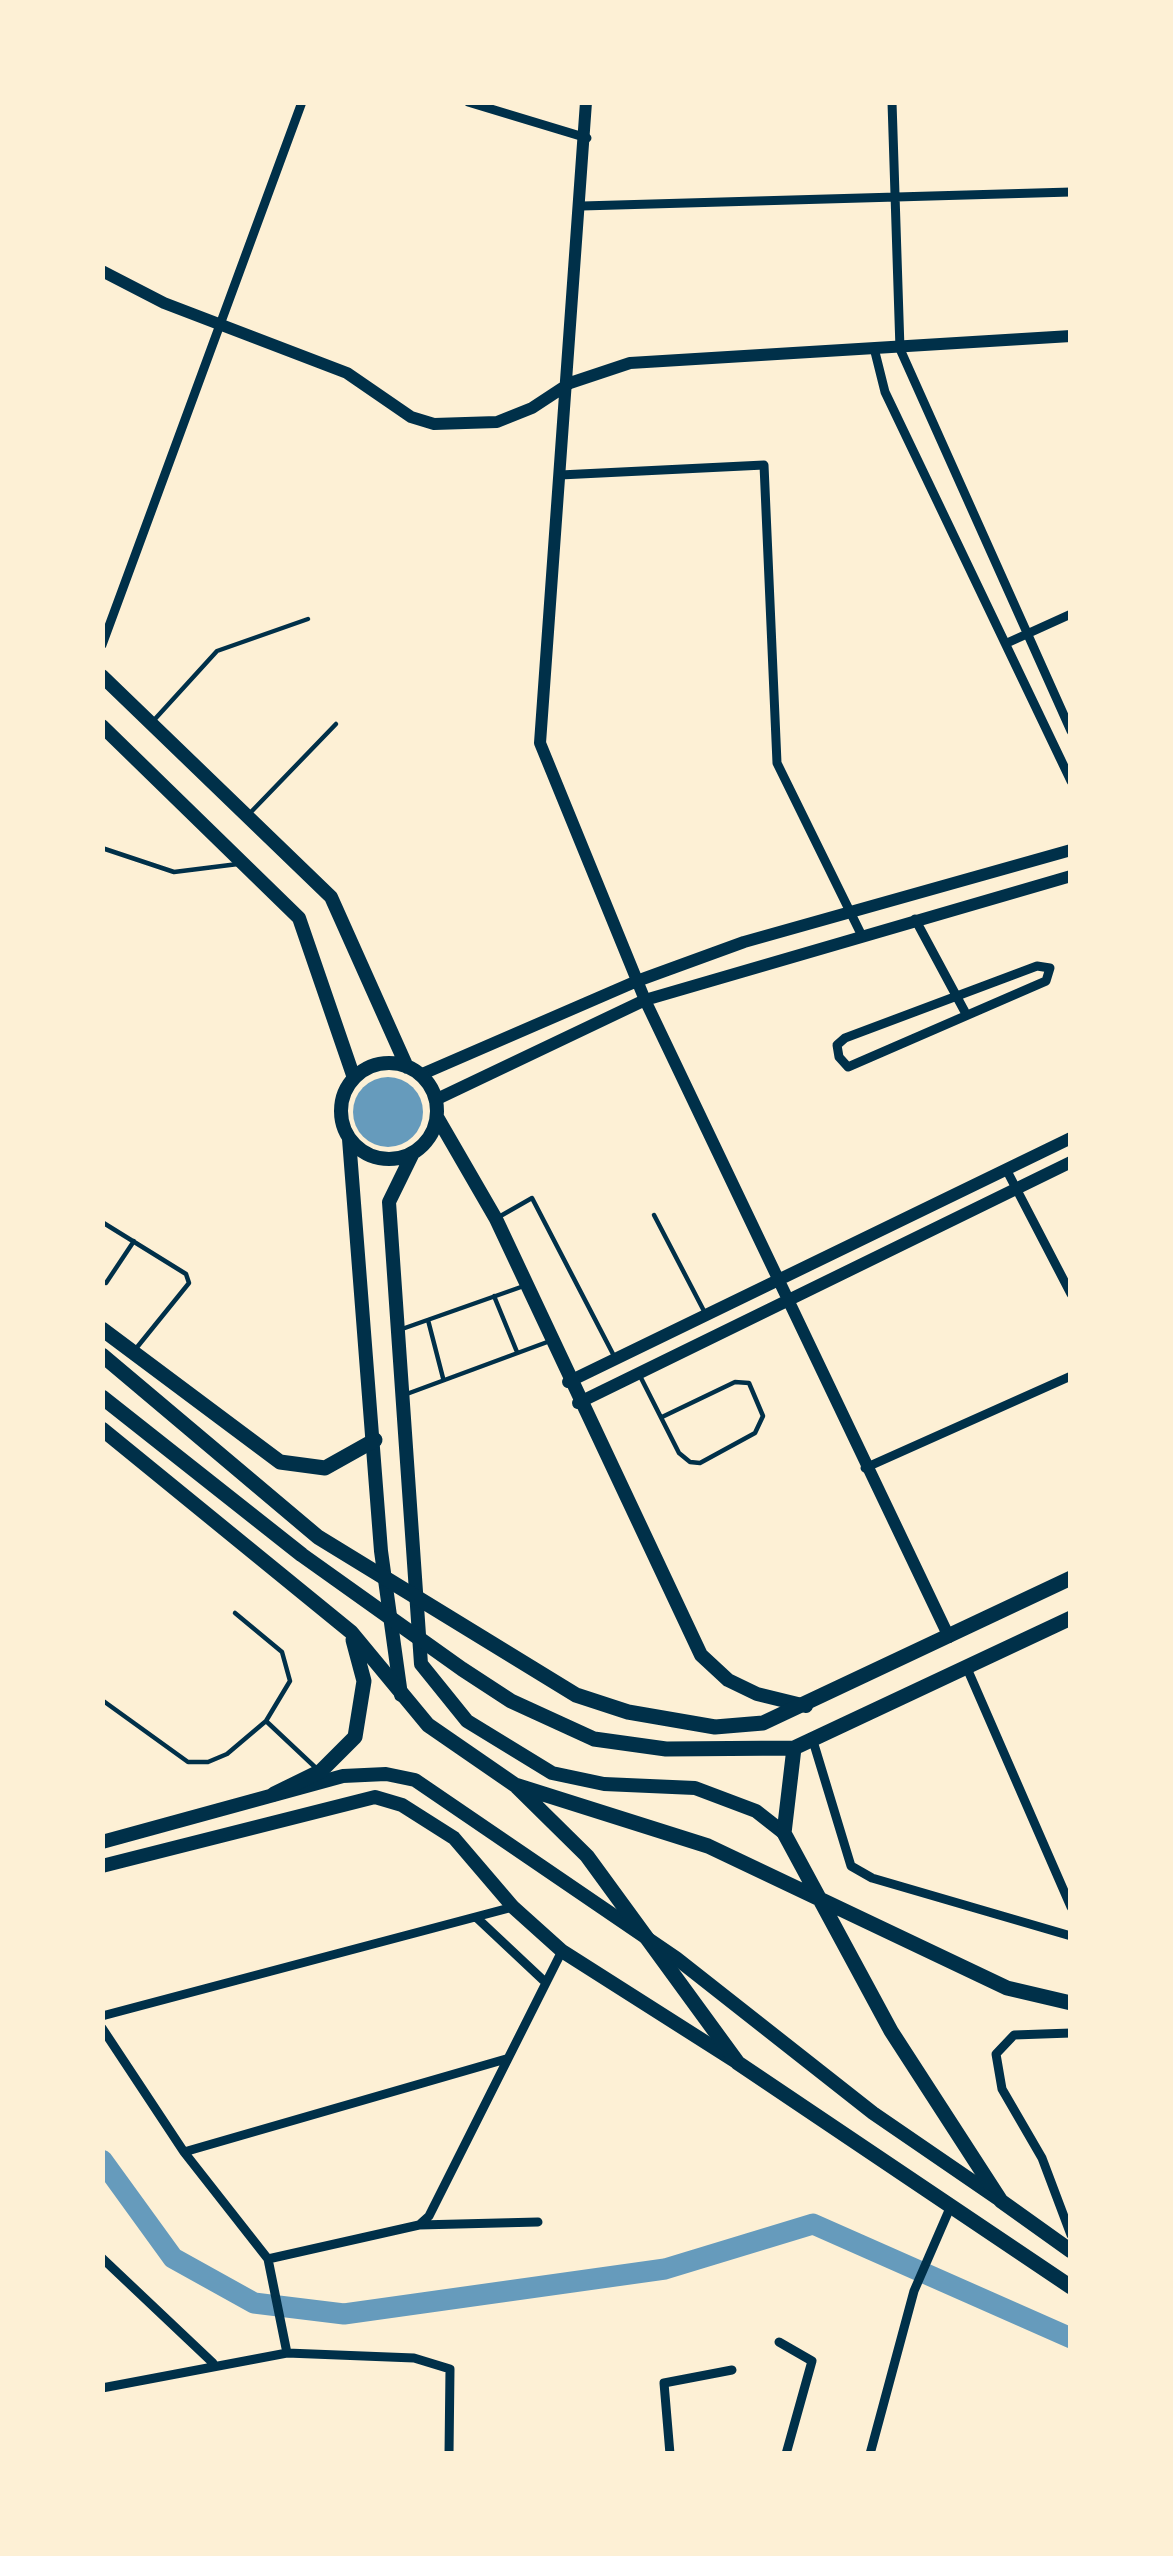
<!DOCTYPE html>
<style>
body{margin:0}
#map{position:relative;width:1173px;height:2556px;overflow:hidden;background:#fdf0d5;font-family:Manrope,sans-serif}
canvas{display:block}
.frame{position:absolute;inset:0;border:105px solid #fdf0d5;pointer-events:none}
</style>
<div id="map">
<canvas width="1173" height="2556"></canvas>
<div class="frame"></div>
</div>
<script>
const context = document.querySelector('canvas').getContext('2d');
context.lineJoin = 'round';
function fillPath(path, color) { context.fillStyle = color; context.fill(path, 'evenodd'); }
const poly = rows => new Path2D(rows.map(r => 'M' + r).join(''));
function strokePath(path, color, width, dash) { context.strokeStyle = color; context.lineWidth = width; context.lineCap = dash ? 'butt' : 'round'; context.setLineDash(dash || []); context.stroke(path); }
const water = poly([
 '353 1112a35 35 0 1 1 70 0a35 35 0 1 1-70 0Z'
]);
const canal = poly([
 [102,2160,173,2258,254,2303,344,2314,665,2269,813,2224,1071,2338]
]);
const service = poly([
 [155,719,217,651,308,619],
 [251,812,336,724],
 [102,848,174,872,238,864],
 [654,1215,704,1311],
 [497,1218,532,1198,613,1354],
 [102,1222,186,1274,189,1283,134,1351],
 [106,1283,134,1241],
 [494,1296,517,1352],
 [428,1320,443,1378],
 [402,1329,521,1287],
 [639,1374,679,1453,690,1462,700,1463,755,1433,763,1416,749,1383,735,1382,662,1417],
 [404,1395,550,1341],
 [235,1613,282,1652,290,1681,266,1721],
 [102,1700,188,1762,208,1762,227,1754,266,1721,316,1768]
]);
const minor = poly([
 [468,102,587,138],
 [892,102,900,349,1071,731],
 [582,206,1071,192],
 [875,352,885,392,1071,781],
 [560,475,764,465,777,763,862,936],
 [1007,643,1071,614],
 [102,645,302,102],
 [915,919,965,1012],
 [1037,966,1050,968,1046,981,848,1067,839,1057,837,1045,845,1038,1037,966],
 [1006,1169,1071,1294],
 [865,1468,1071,1376],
 [966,1666,1071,1907],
 [813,1741,851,1866,872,1878,1071,1936],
 [477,1918,543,1980],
 [102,2016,513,1907],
 [102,2028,184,2152,268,2259,287,2353],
 [1071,2033,1014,2035,996,2054,1002,2089,1042,2158,1071,2235],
 [184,2152,506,2059],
 [419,2225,429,2216,562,1951],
 [102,2258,213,2363],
 [268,2259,419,2225,538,2222],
 [779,2342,812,2361,786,2454],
 [102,2388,287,2353,414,2358,450,2369,449,2454],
 [670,2454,664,2383,732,2370],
 [870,2454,914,2291,950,2208]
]);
const tertiary = poly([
 [586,102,540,743,645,1000,949,1637],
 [102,271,164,303,347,373,411,417,434,424,497,422,532,408,570,383,630,363,1071,336],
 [420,1075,637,981,744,942,1071,850],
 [435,1100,645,1000,1071,876],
 [568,1382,1071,1138],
 [578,1403,1071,1162]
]);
const secondary = poly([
 [102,676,331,897,407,1067],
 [102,726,299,918,354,1078],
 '341 1111a48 48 0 1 1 96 0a48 48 0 1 1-96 0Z',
 [437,1117,496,1219,701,1655,728,1680,757,1694,806,1706],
 [349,1139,381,1551,401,1695],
 [413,1153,389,1202,421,1664,467,1721,552,1773,604,1784,695,1788,756,1811,784,1833],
 [102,1842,343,1776,386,1774,415,1780,676,1958,873,2113,997,2198],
 [102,1866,375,1797,402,1805,454,1838,513,1907,562,1951,735,2061]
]);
const primary = poly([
 [102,1329,280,1462,325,1468,375,1440],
 [102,1355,318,1537,576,1695,628,1712,715,1727,763,1723,1071,1578],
 [102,1397,302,1555,462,1669,511,1701,594,1739,666,1749,794,1748,1071,1618],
 [102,1429,351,1632,428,1725,515,1785,708,1846,1007,1988,1071,2003],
 [794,1748,784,1833,891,2031,1001,2201,1071,2251],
 [517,1787,587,1856,738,2063,1071,2287],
 [274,1794,321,1771,355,1737,364,1681,353,1640]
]);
fillPath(water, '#669bbc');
strokePath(canal, '#669bbc', 21);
strokePath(service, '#003049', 4.5);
strokePath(minor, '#003049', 9);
strokePath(tertiary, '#003049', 12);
strokePath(secondary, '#003049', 14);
strokePath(primary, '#003049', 15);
</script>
